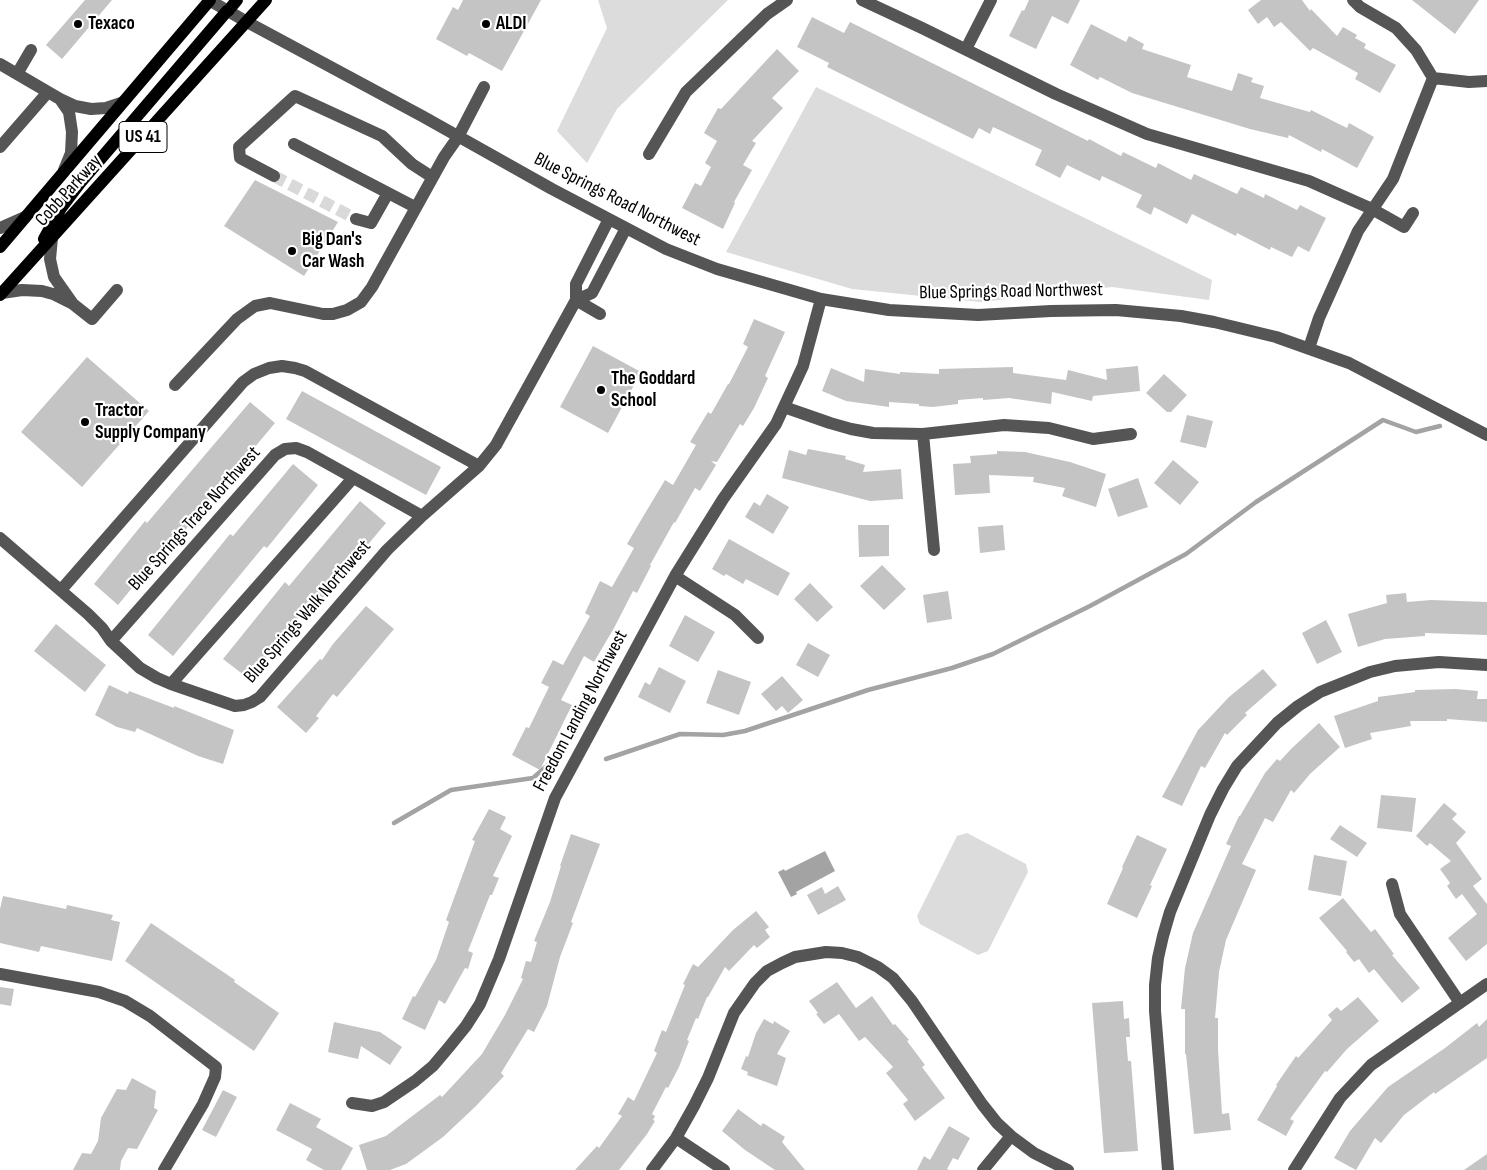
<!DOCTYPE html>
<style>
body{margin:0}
canvas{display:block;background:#fff}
</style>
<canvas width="1487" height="1170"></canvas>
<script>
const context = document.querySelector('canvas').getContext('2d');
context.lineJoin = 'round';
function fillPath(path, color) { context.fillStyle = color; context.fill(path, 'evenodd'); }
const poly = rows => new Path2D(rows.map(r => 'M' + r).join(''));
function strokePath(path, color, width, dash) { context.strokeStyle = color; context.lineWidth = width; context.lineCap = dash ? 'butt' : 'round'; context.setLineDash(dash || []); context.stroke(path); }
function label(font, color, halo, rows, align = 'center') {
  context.font = font + ' "Sofia Sans Condensed",sans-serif'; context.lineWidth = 4.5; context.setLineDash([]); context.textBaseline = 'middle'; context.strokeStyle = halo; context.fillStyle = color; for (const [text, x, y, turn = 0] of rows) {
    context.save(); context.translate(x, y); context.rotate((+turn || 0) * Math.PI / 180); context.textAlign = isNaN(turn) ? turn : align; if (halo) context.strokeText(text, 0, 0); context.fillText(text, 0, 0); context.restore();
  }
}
const green = poly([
 [598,0,728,0,617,109,587,163,557,131,607,28],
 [816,87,1212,280,1209,300,1112,287,981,302,852,289,726,252],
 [967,833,1026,864,1028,872,988,951,978,955,920,924,917,916,957,836]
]);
const water = poly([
 [825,851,835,871,796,892,797,894,791,897,778,872,784,869,785,871]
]);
const stream = poly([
 [606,759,680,734,723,735,745,731,868,690,952,668,993,654,1090,606,1186,554,1256,502,1383,420,1416,432,1440,426],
 [394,823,451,790,533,778,557,757]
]);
const building = poly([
 [85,0,112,0,62,59,46,45],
 [463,0,541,0,502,71,469,53,467,56,436,39,453,7,458,10],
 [1029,0,1080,0,1068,24,1052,16,1036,49,1009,36,1022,10,1024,11],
 [1261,0,1302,0,1310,11,1311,9,1337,36,1343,27,1357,35,1355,38,1366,44,1364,48,1396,65,1380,93,1355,79,1358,73,1313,48,1310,51,1281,22,1274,27,1267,17,1258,24,1248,10],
 [1412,0,1479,0,1455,34],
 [812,17,844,33,850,22,1088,141,1089,139,1121,156,1123,152,1156,168,1158,163,1191,180,1194,174,1237,194,1241,187,1264,198,1265,194,1297,210,1300,205,1326,218,1309,252,1298,246,1292,257,1271,247,1270,250,1237,233,1236,236,1192,214,1187,224,1154,207,1151,215,1136,207,1142,195,1102,176,1100,181,1067,165,1060,178,1035,165,1042,150,993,127,990,134,979,128,973,139,827,67,829,63,797,47],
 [1091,24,1126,42,1129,36,1144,44,1142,49,1191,65,1187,77,1232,91,1238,73,1253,78,1251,82,1264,86,1260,98,1310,112,1311,110,1347,128,1349,123,1374,137,1357,168,1322,149,1321,152,1289,135,1288,138,1250,129,1132,93,1100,77,1098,80,1070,65],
 [777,49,799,71,772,98,783,108,752,141,756,143,743,165,752,170,734,202,735,203,723,229,682,208,695,183,701,186,711,167,705,163,717,141,704,133,718,108,721,109],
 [255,180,338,222,304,276,224,226],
 [754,319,785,332,765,376,768,378,754,408,743,426,740,424,717,462,711,461,716,465,700,491,695,488,675,523,674,522,650,565,651,566,637,593,633,591,614,628,594,662,584,656,561,700,572,705,540,770,512,755,526,727,529,728,549,687,541,683,553,660,563,665,590,616,585,613,600,581,612,587,634,548,627,544,644,515,665,480,673,485,696,445,690,442,708,412,711,414,728,384,729,384,748,347,743,344],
 [593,346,641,372,608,433,560,407],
 [87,357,149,411,82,487,21,432],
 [1138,366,1140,391,1093,396,1092,401,1052,392,1051,404,1009,398,983,400,983,398,958,400,958,404,933,407,919,406,919,404,889,402,889,407,846,401,822,391,831,368,864,382,865,369,900,374,900,372,939,374,939,369,1013,367,1013,373,1066,380,1068,370,1107,380,1106,369],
 [1164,374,1187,395,1171,412,1167,412,1146,393],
 [302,391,441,467,426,495,286,419],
 [250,402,275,423,181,535,178,532,118,605,94,584,145,521,147,523],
 [1187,415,1213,421,1206,448,1180,442],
 [808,449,846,456,845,459,865,465,863,472,901,469,903,499,870,501,782,478,789,450,806,455],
 [997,451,1025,452,1070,462,1106,474,1096,507,1062,496,1065,488,1033,482,1034,477,989,475,990,493,955,495,953,464,971,463,970,456,997,454],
 [1173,460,1199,482,1180,505,1154,483],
 [293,464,318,485,267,548,264,546,173,656,148,635,230,534,233,536],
 [1138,478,1148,507,1118,517,1108,489],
 [767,494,789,507,773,534,745,517,754,502,760,506],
 [360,501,386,523,323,598,318,594,249,679,223,659,285,582,289,586],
 [858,525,889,525,889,556,859,557],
 [1003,525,1005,550,980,553,978,527],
 [729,539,790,573,778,596,746,579,743,584,726,574,724,576,712,569],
 [882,565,906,589,884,610,860,586],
 [810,583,833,607,817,622,794,599],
 [948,591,952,619,927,623,923,595],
 [1406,593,1407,602,1431,600,1487,602,1487,635,1425,633,1425,636,1385,639,1358,647,1348,614,1387,603,1386,595],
 [366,606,394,629,337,697,333,694,316,716,319,718,306,733,277,707,320,659,322,660,333,644],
 [685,615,715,632,698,662,669,646],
 [1326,620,1342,652,1317,664,1302,633],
 [56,624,106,665,85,692,34,651],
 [808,643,830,655,818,677,796,665],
 [659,667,686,681,670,713,638,697,645,682,650,685],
 [1263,669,1277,685,1245,713,1247,715,1227,735,1225,733,1205,768,1201,766,1182,806,1162,797,1198,730,1229,697],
 [718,670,751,682,739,715,706,703],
 [782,676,803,700,788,713,782,706,776,711,761,694],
 [109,685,128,694,129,691,174,708,174,706,234,730,223,764,198,756,137,728,135,732,117,727,95,715],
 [1456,689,1478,691,1477,699,1487,699,1487,722,1447,719,1447,721,1410,721,1411,726,1370,733,1372,739,1345,748,1334,716,1378,701,1378,697,1415,692,1415,690],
 [1319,723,1340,747,1310,774,1294,793,1291,790,1273,822,1265,818,1242,864,1256,870,1226,940,1219,972,1215,1018,1218,1018,1218,1049,1222,1114,1229,1113,1231,1130,1194,1134,1186,1054,1185,1054,1185,1009,1181,1009,1185,968,1193,933,1231,846,1226,844,1239,816,1240,816,1265,773,1277,759,1280,761,1291,749],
 [1381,795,1416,798,1412,832,1377,828],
 [1444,803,1457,814,1452,819,1466,832,1456,843,1482,879,1473,886,1487,904,1487,944,1466,961,1448,938,1477,914,1462,894,1456,899,1447,886,1450,883,1440,869,1451,861,1430,843,1427,846,1416,836],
 [489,809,506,817,500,829,512,836,493,876,499,878,492,895,490,895,468,951,473,953,468,969,465,968,445,1004,439,1000,425,1030,402,1019,413,996,415,997,436,960,449,922,446,920,475,841,472,840],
 [1340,825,1367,843,1357,857,1330,839],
 [571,834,600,844,571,922,573,923,560,957,547,1006,534,1032,528,1029,501,1073,504,1076,476,1106,443,1137,406,1164,390,1170,367,1170,359,1145,386,1136,440,1095,442,1097,482,1054,505,1015,523,979,521,978,526,961,531,962,537,942,534,941,550,902,561,866,560,866],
 [1137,835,1167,849,1150,885,1152,886,1137,918,1107,904,1123,868,1122,867],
 [1314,855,1347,861,1341,896,1308,890],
 [838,886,846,900,818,915,807,895,822,887,825,894],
 [3,896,66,909,67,905,113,915,111,920,120,922,112,961,41,946,39,952,0,943,0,909],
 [1343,898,1371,932,1375,929,1394,954,1392,955,1420,988,1402,1003,1374,969,1369,973,1359,959,1354,962,1346,952,1347,951,1319,918],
 [756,911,769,927,765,930,770,937,757,948,754,945,729,971,725,967,708,997,707,997,698,1019,696,1018,687,1040,689,1041,679,1067,668,1088,666,1087,652,1114,655,1116,653,1120,655,1121,647,1134,619,1170,575,1170,597,1146,599,1148,622,1116,618,1114,628,1097,634,1101,657,1053,654,1051,662,1030,666,1032,685,985,683,984,693,964,698,967,733,930],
 [151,923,235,980,234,982,279,1013,254,1051,125,961],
 [837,982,856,1008,872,996,893,1025,895,1024,909,1040,907,1041,925,1065,922,1067,945,1098,915,1121,903,1104,908,1100,886,1073,893,1067,865,1037,859,1041,839,1014,824,1024,816,1014,818,1013,809,1001],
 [0,987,14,989,11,1006,0,1004],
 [1358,997,1379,1021,1347,1049,1327,1072,1325,1071,1290,1119,1294,1121,1286,1136,1257,1120,1277,1086,1276,1085,1296,1056,1298,1058,1332,1020,1328,1015,1337,1007,1341,1011],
 [1123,1001,1124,1019,1129,1018,1130,1037,1126,1037,1128,1061,1131,1061,1138,1151,1104,1153,1092,1003],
 [764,1019,773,1024,774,1021,790,1031,777,1054,786,1058,777,1086,747,1075,748,1072,741,1069,746,1056,748,1057,756,1033],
 [1487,1019,1487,1058,1435,1094,1434,1092,1404,1115,1381,1143,1375,1138,1356,1170,1334,1158,1350,1131,1388,1087,1445,1048,1477,1023,1479,1027],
 [334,1022,380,1032,402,1047,390,1065,361,1046,358,1059,328,1052],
 [132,1078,156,1091,154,1108,158,1110,137,1149,128,1148,121,1161,120,1170,73,1170,82,1153,91,1154,98,1141,101,1118,117,1089,126,1090],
 [223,1090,237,1097,216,1137,202,1130],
 [290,1103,321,1119,316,1127,353,1148,341,1170,324,1170,306,1160,312,1149,276,1130],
 [738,1109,761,1126,763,1123,785,1137,782,1142,805,1170,775,1170,745,1150,722,1131],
 [949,1126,970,1138,958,1160,953,1158,947,1169,949,1170,917,1170,924,1156,930,1160],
 [1487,1154,1487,1170,1464,1170]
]);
const minorTunnel = poly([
 [274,176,356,219]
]);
const minor = poly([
 [209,0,247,22,422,116,552,189,666,249,717,269,821,299,889,310,978,315,1051,311,1116,310,1181,316,1214,322,1276,337,1349,363,1487,435],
 [862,0,922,28,1056,94,1147,134,1309,181,1372,209,1404,227,1413,213],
 [1353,0,1360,7,1396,28,1416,50,1433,78],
 [966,49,991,0],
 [0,64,60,99,75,106,91,109,106,108,121,103],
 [17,74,31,50],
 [1433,78,1469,82,1487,81],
 [60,99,69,112,72,132,71,153,64,170],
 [294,144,415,207],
 [0,147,48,92],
 [649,154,686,92,767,14,787,0],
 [274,176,240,158,239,147,295,96,382,136,412,164,432,177],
 [356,219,371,223,388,193],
 [0,228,25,217],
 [2,293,22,290,42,291,53,294,73,304,54,277,50,259,52,238],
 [576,300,592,293,626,228],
 [576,300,600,314],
 [73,304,92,319,117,290],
 [1309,348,1319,318,1358,231,1393,179,1433,78],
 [175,385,237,319,255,306,270,303,323,314,333,314,347,310,361,302,372,287,444,157,458,137,484,87],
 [784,407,830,423,851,429,873,433,923,434,1004,425,1049,428,1093,439,1131,434],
 [923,434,934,550],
 [0,538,88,614,102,628,111,641,140,668,157,678,171,684,235,706,244,705,252,702,260,697,387,550,422,516,479,466,496,445,576,300,576,284,609,219],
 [675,576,735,615,758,638],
 [61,590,243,382,254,374,269,368,282,366,295,368,305,371,479,466],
 [111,641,275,455,285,449,296,448,307,452,422,516],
 [171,684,353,478],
 [1392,884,1400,914,1460,1003],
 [0,974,99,992,125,1001,150,1016,216,1067,215,1077,203,1104,164,1170],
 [352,1103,372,1106,384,1102,415,1081,433,1066,449,1047,466,1026,480,1004,499,959,555,798,675,576,723,499,776,424,803,366,821,299],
 [676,1138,724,1170],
 [652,1170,676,1138,694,1106,708,1078,734,1013,755,983,767,971,782,963,795,957,826,952,842,953,858,957,878,967,893,978,912,1001,982,1104,997,1123,1011,1136,1034,1153,1068,1170],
 [983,1170,1011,1136],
 [1168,1170,1155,1011,1155,985,1158,958,1163,936,1170,912,1210,815,1223,789,1237,766,1277,723,1298,706,1320,692,1370,672,1395,666,1439,662,1487,665],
 [1294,1170,1340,1098,1371,1065,1487,984]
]);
const major = poly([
 [228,11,237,0],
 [44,239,61,208,80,183,227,11],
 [0,247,210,0],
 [0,295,266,0]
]);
const markers = [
 [78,24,5,"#000"],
 [486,24,5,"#000"],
 [292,251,5,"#000"],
 [601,390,5,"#000"],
 [85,422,5,"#000"]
];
const shields = [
 [143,137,48]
];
const shieldNames = [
 ["US 41",143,137]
];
const poiNames = [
 ["Texaco",88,24],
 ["ALDI",496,24],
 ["Big Dan's",302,240],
 ["Car Wash",302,262],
 ["The Goddard",611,379],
 ["School",611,401],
 ["Tractor",95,411],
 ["Supply Company",95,433]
];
const streetNames = [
 ["Cobb Parkway",69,191,-48],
 ["Blue Springs Road Northwest",617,200,27],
 ["Blue Springs Road Northwest",1011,292,-1],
 ["Blue Springs Trace Northwest",195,519,-48],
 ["Blue Springs Walk Northwest",308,612,-49],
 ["Freedom Landing Northwest",581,711,-62]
];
fillPath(green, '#dcdcdc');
fillPath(water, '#a3a3a3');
strokePath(stream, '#a3a3a3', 4.5);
fillPath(building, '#c4c4c4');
strokePath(minorTunnel, '#d9d9d9', 12, [12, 6]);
strokePath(minor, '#555', 12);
strokePath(major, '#000', 12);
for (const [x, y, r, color] of markers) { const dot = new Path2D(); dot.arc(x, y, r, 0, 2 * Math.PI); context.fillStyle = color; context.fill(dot); strokePath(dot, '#fff', 2); }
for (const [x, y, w] of shields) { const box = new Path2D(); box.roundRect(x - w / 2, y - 15.5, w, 31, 4); context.fillStyle = '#fff'; context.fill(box); strokePath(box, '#000', 1); }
label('bold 18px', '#000', null, shieldNames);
label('bold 19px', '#000', '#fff', poiNames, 'left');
label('19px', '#000', '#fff', streetNames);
</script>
